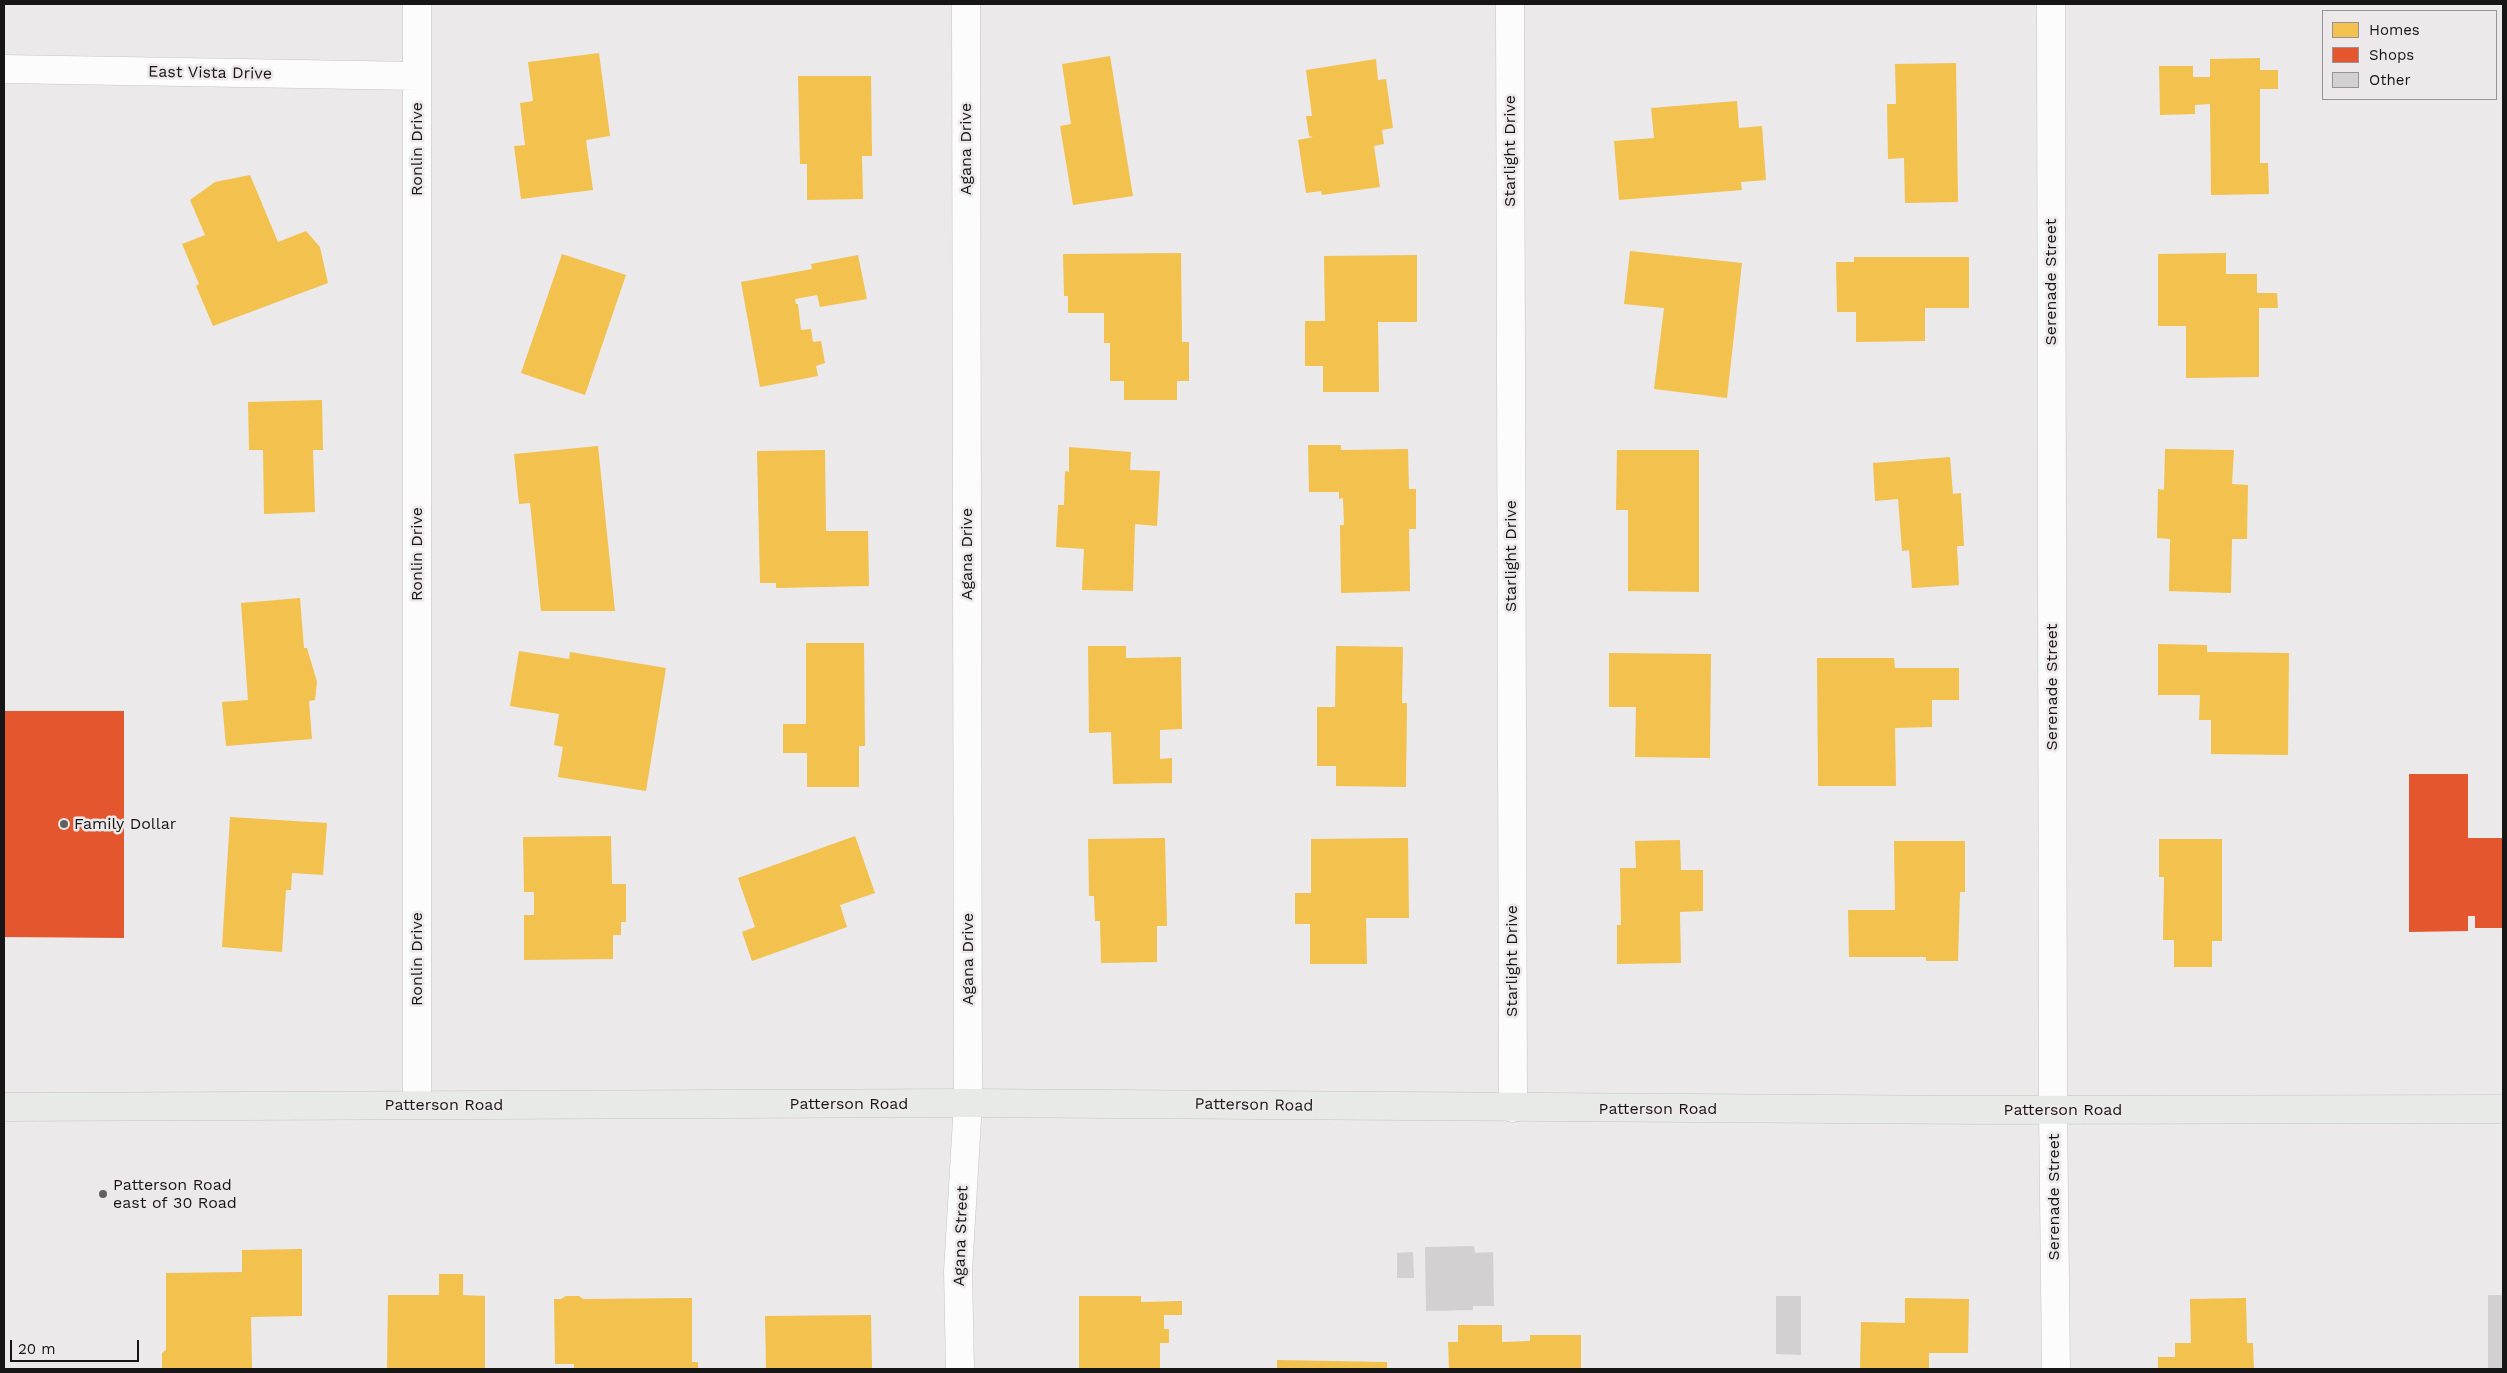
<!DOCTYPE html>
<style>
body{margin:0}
#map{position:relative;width:2507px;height:1373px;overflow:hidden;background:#ece9ea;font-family:"Work Sans",sans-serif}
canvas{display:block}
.frame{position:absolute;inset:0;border:5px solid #171616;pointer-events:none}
.legend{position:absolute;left:2322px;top:10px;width:175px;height:90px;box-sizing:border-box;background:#ede8e9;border:1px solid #979495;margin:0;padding:6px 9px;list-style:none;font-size:15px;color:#171616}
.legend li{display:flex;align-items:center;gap:10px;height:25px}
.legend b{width:25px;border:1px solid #979495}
.scale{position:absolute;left:10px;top:1340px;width:129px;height:22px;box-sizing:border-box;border:2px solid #171616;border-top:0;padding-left:6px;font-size:15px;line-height:18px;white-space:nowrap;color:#171616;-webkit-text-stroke:4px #ede8e9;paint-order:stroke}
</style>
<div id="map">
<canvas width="2507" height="1373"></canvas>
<div class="frame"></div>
<ul class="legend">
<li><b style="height:14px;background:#f2c14e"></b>Homes</li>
<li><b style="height:14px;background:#e4572e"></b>Shops</li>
<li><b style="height:14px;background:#d2d0d1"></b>Other</li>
</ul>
<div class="scale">20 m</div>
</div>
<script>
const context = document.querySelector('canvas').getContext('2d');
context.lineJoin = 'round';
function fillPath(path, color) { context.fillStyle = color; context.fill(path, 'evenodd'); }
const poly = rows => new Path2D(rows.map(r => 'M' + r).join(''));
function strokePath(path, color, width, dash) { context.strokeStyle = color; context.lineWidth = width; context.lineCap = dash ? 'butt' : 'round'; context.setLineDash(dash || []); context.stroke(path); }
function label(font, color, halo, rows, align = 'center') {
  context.font = font + ' "Work Sans",sans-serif'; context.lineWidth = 5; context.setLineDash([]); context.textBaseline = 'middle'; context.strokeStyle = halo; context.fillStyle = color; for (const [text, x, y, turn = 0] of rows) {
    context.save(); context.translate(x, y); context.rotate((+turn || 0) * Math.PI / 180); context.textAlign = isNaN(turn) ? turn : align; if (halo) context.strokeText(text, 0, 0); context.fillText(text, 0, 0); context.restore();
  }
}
const homes = poly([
 [599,53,610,136,586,140,593,190,521,199,514,146,525,145,520,103,533,101,528,62],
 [1110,56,1133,196,1073,205,1060,126,1071,124,1062,64],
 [2260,58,2260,70,2278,70,2278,89,2260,89,2260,163,2268,163,2269,194,2211,195,2210,104,2195,105,2195,114,2160,115,2159,66,2193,66,2193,77,2210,77,2210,59],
 [1376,59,1378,80,1386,79,1393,128,1382,130,1384,144,1374,146,1380,187,1322,195,1321,191,1306,193,1298,140,1313,137,1309,136,1306,116,1312,116,1306,70],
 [1956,63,1958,202,1905,203,1904,158,1888,159,1887,104,1896,104,1895,64],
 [798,76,871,76,872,156,862,156,863,199,807,200,807,164,800,164],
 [1737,101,1739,128,1762,126,1766,180,1741,182,1742,190,1619,200,1614,141,1654,138,1651,108],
 [250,175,278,242,306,231,320,247,328,283,213,326,196,286,199,284,182,244,205,235,190,200,215,182],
 [1630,251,1742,263,1727,398,1654,389,1664,308,1624,304],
 [1181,253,1182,342,1189,342,1189,381,1177,381,1177,400,1124,400,1124,381,1110,381,1110,343,1104,343,1104,313,1068,313,1068,296,1064,296,1063,254],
 [2226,253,2226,274,2257,274,2257,293,2277,293,2278,308,2259,308,2259,377,2186,378,2186,326,2158,326,2158,254],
 [562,254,626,275,585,395,521,373],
 [858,255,867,299,820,307,817,295,795,299,796,304,798,304,801,330,811,329,813,342,821,341,825,363,816,366,818,376,760,387,741,282,812,269,811,264],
 [1417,255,1417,322,1378,322,1379,392,1323,392,1323,366,1305,366,1305,321,1325,321,1324,256],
 [1854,257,1969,257,1969,308,1925,308,1925,341,1856,342,1856,312,1837,312,1836,262,1854,262],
 [322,400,323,450,313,450,315,512,264,514,263,450,249,450,248,402],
 [1308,445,1341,445,1341,450,1408,449,1409,489,1416,489,1416,529,1409,529,1410,591,1341,593,1340,525,1344,525,1343,498,1339,499,1339,492,1309,492],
 [598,446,615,611,541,611,530,503,519,504,514,454],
 [1069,447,1131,452,1130,470,1160,471,1157,526,1135,524,1133,591,1082,590,1084,549,1056,547,1058,505,1064,505,1065,471,1069,472],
 [2165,449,2234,450,2232,484,2248,485,2247,539,2232,539,2231,593,2169,591,2170,539,2157,538,2158,489,2164,490],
 [825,450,826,531,868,531,869,586,776,588,776,583,760,583,757,451],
 [1617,450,1699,450,1699,592,1628,591,1628,510,1616,510],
 [1950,457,1953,494,1961,493,1964,546,1957,546,1959,585,1912,588,1909,550,1902,551,1898,499,1875,501,1873,463],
 [300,598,304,648,307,648,317,682,315,700,309,701,312,739,226,746,222,702,248,700,241,603],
 [806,643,864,643,865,746,859,746,859,787,807,787,807,753,783,753,783,724,806,724],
 [2158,644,2207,645,2207,652,2289,653,2288,755,2211,754,2211,720,2199,720,2200,695,2158,695],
 [1088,646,1126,646,1126,658,1181,657,1182,729,1160,730,1160,759,1172,758,1172,783,1113,784,1111,732,1089,733],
 [1336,646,1403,647,1402,703,1407,703,1406,787,1336,786,1336,766,1317,766,1317,707,1335,707],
 [519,651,569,659,570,652,666,668,646,791,558,777,563,747,554,745,559,714,510,706],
 [1609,653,1711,654,1710,758,1635,757,1636,707,1609,707],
 [1817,658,1894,658,1895,668,1959,668,1959,700,1932,700,1932,727,1895,728,1896,786,1818,786],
 [230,817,327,823,323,875,292,873,291,890,286,890,282,952,222,947],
 [611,836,612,884,626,884,626,922,621,922,621,935,613,935,613,959,524,960,524,915,534,915,534,892,524,892,523,837],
 [855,836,875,893,840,905,847,927,752,961,742,932,755,927,738,878],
 [1165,838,1167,926,1157,926,1157,962,1101,963,1100,921,1095,921,1094,896,1089,896,1088,839],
 [1408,838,1409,918,1366,918,1367,964,1310,964,1310,924,1295,924,1295,893,1311,893,1311,839],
 [2159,839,2222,839,2222,941,2212,941,2212,967,2174,967,2174,940,2163,940,2164,877,2159,877],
 [1680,840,1681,870,1703,870,1703,911,1680,912,1681,963,1617,964,1617,925,1621,925,1620,868,1636,868,1635,841],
 [1894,841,1965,841,1965,892,1960,892,1958,961,1926,961,1926,957,1849,957,1848,910,1895,910],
 [302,1249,302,1316,251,1317,252,1369,162,1369,162,1353,166,1350,166,1273,242,1272,242,1250],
 [439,1274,463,1274,463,1295,485,1296,485,1369,387,1369,388,1295,439,1295],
 [566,1296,579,1296,583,1299,692,1298,692,1362,698,1362,698,1369,574,1369,574,1364,555,1364,554,1299,561,1299],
 [1079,1296,1141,1296,1141,1302,1182,1301,1182,1315,1164,1315,1164,1329,1169,1329,1169,1343,1160,1343,1160,1369,1079,1369],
 [1905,1298,1969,1299,1968,1353,1929,1353,1929,1369,1860,1369,1861,1322,1905,1323],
 [2246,1298,2247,1343,2253,1343,2254,1369,2158,1369,2158,1357,2175,1357,2175,1343,2191,1343,2190,1299],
 [871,1315,872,1369,766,1369,765,1316],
 [1458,1325,1502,1325,1502,1342,1530,1341,1530,1335,1581,1335,1581,1369,1449,1369,1448,1342,1458,1342],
 [1277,1360,1387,1362,1387,1369,1277,1369]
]);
const shops = poly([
 [4,711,124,711,124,938,4,937],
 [2409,774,2468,774,2468,838,2503,838,2503,928,2475,928,2475,916,2468,916,2468,931,2409,932]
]);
const building = poly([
 [1474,1246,1475,1253,1493,1252,1494,1306,1473,1306,1473,1310,1426,1311,1425,1247],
 [1413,1252,1414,1278,1397,1278,1397,1253],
 [2488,1295,2503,1295,2503,1369,2488,1369],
 [1776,1296,1801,1296,1801,1355,1776,1354]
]);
const street = poly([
 [417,4,417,1105],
 [1510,4,1513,1108],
 [2051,4,2053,1110,2056,1369],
 [4,69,417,76],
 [960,1369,958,1271,968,1103,966,4]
]);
const primary = poly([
 [4,1107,968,1103,1979,1110,2503,1109]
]);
const markers = [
 [64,824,5,"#626060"],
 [103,1194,5,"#626060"]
];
const streetNames = [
 ["East Vista Drive",210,73,1],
 ["Ronlin Drive",417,149,-90],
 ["Agana Drive",966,149,-90],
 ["Starlight Drive",1510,151,-90],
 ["Serenade Street",2051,282,-90],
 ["Ronlin Drive",417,554,-90],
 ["Agana Drive",967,554,-90],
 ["Starlight Drive",1511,556,-90],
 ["Serenade Street",2052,687,-90],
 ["Ronlin Drive",417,959,-90],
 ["Agana Drive",968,959,-90],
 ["Starlight Drive",1512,961,-90],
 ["Patterson Road",849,1104],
 ["Patterson Road",444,1105],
 ["Patterson Road",1254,1105,1],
 ["Patterson Road",1658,1109],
 ["Patterson Road",2063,1110],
 ["Serenade Street",2054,1197,-90],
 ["Agana Street",961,1236,-88]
];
const poiNames = [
 ["Family Dollar",74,824],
 ["Patterson Road",113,1185],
 ["east of 30 Road",113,1203]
];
fillPath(homes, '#f2c14e');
fillPath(shops, '#e4572e');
fillPath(building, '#d2d0d1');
strokePath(street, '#c6c4c5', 29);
strokePath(primary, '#c5c4c5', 29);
strokePath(street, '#fcfcfc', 28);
strokePath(primary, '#e7eae7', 28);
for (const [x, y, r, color] of markers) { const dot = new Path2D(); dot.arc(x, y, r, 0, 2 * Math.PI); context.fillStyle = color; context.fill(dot); strokePath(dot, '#ede8e9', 2); }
label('16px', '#171616', '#ede8e9', streetNames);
label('16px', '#171616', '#ede8e9', poiNames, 'left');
</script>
